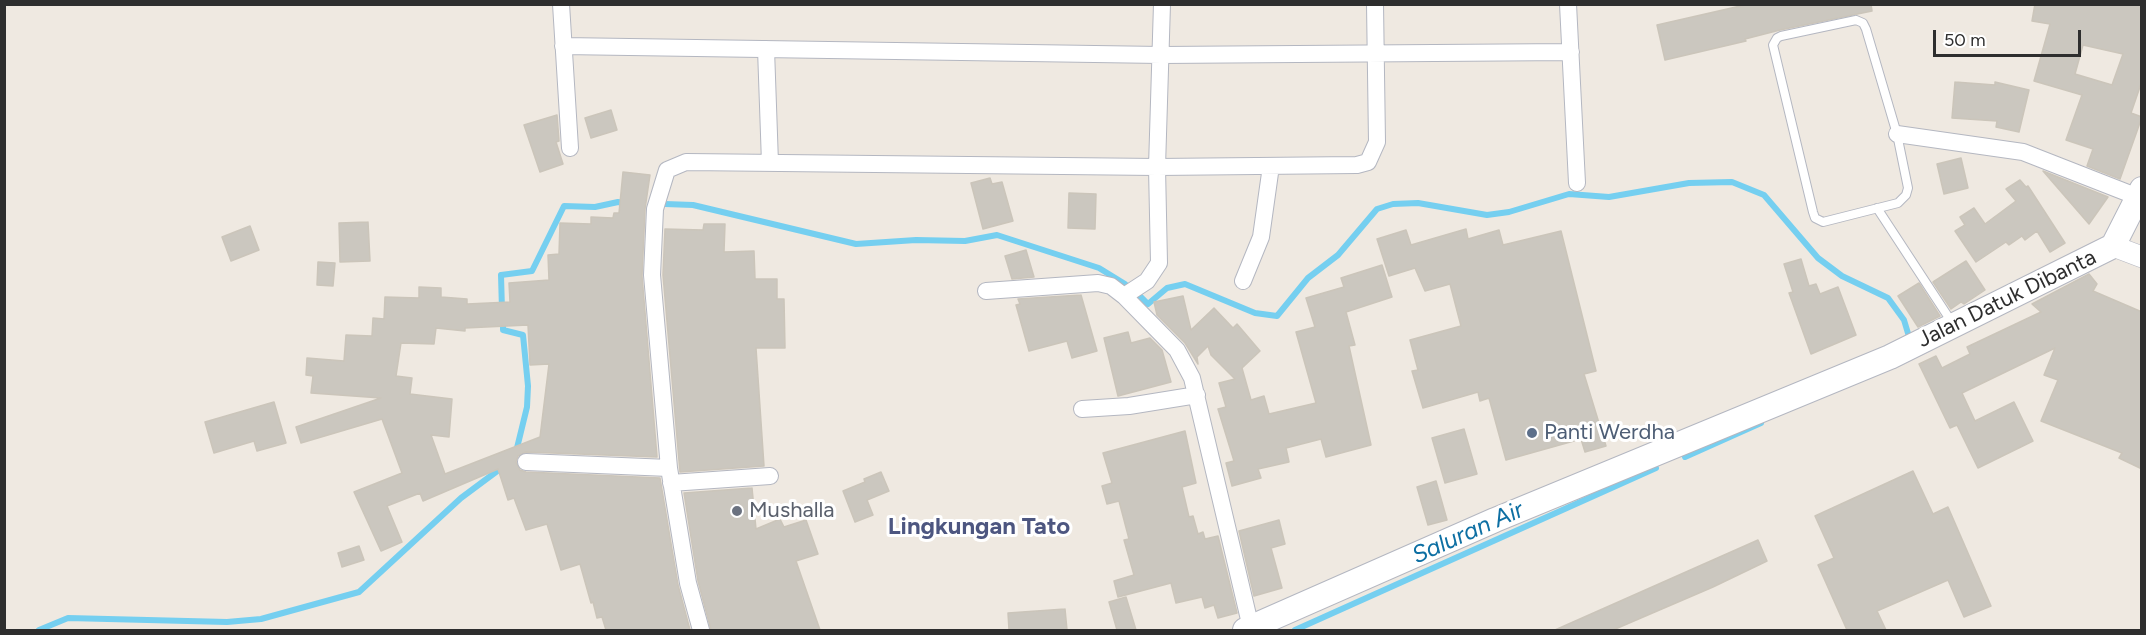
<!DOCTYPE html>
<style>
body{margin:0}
#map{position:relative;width:2146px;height:635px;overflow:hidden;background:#efe9e1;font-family:Figtree,sans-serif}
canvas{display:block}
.frame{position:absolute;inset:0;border:6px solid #2e2e2e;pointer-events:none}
.scale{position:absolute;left:1933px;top:30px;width:148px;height:27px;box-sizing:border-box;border:3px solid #2e2e2e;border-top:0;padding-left:8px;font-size:18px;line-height:21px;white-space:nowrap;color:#2e2e2e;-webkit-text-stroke:4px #fff;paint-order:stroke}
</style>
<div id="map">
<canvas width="2146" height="635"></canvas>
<div class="frame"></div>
<div class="scale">50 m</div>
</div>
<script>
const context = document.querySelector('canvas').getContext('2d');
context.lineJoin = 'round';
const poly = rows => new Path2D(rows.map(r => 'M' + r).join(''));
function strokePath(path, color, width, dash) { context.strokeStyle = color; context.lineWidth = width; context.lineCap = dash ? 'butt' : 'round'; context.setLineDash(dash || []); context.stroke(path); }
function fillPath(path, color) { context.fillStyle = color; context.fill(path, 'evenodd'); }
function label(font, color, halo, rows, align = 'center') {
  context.font = font + ' Figtree,sans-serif'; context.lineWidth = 6; context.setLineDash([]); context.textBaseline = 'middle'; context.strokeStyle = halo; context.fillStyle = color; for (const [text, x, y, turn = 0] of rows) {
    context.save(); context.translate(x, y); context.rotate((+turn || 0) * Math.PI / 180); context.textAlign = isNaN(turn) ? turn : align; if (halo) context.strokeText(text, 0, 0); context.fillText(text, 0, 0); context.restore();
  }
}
const stream = poly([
 [665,204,693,205,856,244,916,240,965,241,997,235,1099,268,1125,284],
 [1141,297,1148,304,1167,288,1185,284,1255,313,1277,316,1308,278,1338,255,1377,209,1393,204,1418,203,1487,215,1509,212,1569,194,1609,197,1689,183,1732,182,1764,195,1818,258,1842,276,1888,298,1904,320,1910,340],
 [502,310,501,275,532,271,564,206,595,207,618,202,627,203],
 [503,320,503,330,523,335,528,386,527,407,516,452],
 [1685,457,1761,423],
 [39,630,68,618,227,622,261,619,359,592,461,498,504,466],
 [1295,630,1656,468]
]);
const building = poly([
 [1749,4,1871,4,1872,11,1780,30,1745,39,1746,41,1665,60,1657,25,1749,4],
 [2035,4,2142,4,2142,81,2131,113,2142,117,2120,179,2087,166,2093,149,2066,140,2082,95,2034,81,2050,24,2032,21,2035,4],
 [2083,45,2123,54,2112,85,2075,74,2083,45],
 [1955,82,1995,85,1995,82,2029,90,2019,132,1996,127,1997,121,1952,118,1955,82],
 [611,110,617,130,591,138,585,118,611,110],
 [557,115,559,141,556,142,563,164,540,172,524,125,557,115],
 [1961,158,1968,188,1944,194,1937,164,1961,158],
 [2043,171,2108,197,2089,224,2043,171],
 [623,172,650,175,645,209,642,276,657,457,526,452,518,456,516,462,520,470,526,472,660,478,678,585,690,630,606,630,602,617,597,618,593,602,591,603,580,564,561,570,547,524,526,530,514,498,508,500,498,469,423,501,420,493,387,506,402,542,381,551,354,492,402,473,382,419,301,443,296,427,381,398,311,393,313,376,306,375,307,358,344,361,346,335,372,336,373,318,384,319,385,297,419,298,419,287,441,288,441,297,467,299,467,304,510,302,509,283,549,280,548,255,559,254,560,223,591,224,591,217,613,218,614,213,619,213,623,172],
 [528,325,530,365,549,364,540,437,445,474,431,435,449,437,452,399,410,394,412,378,396,376,401,343,434,344,436,328,465,331,465,328,528,325],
 [990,178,992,184,1002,182,1013,221,983,229,971,183,990,178],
 [2020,180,2026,187,2028,186,2065,243,2050,252,2037,231,2025,240,2022,236,2009,245,2006,242,1976,262,1955,231,1965,225,1960,217,1974,208,1985,224,2016,201,2006,189,2020,180],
 [1069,193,1096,194,1095,229,1068,228,1069,193],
 [368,222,370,261,340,262,339,223,368,222],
 [704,224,725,224,724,252,754,251,755,279,777,279,777,299,784,299,785,348,756,348,764,466,680,472,663,275,665,229,703,230,704,224],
 [250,226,259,250,231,261,222,237,250,226],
 [1466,229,1468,239,1499,230,1503,245,1561,231,1596,371,1584,374,1606,446,1585,452,1581,439,1506,460,1489,398,1480,401,1478,392,1423,408,1412,371,1418,370,1410,340,1461,326,1450,284,1425,291,1415,268,1389,276,1377,239,1406,230,1411,245,1466,229],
 [1026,250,1034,277,1012,279,1005,256,1026,250],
 [1801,259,1809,286,1816,284,1820,294,1838,287,1856,335,1811,354,1789,293,1793,292,1784,264,1801,259],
 [1966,261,1985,290,1964,304,1961,302,1951,309,1933,282,1966,261],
 [318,262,335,263,333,286,317,285,318,262],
 [1382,265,1392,297,1346,312,1355,345,1349,346,1371,445,1326,457,1321,439,1286,448,1289,462,1258,469,1261,478,1232,486,1226,463,1234,461,1218,409,1226,407,1219,383,1235,379,1211,355,1208,346,1197,357,1198,364,1185,343,1157,315,1154,302,1183,296,1191,330,1214,308,1233,328,1237,324,1260,351,1242,368,1251,400,1264,396,1269,414,1316,403,1296,332,1315,327,1306,298,1344,287,1341,278,1382,265],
 [2089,274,2097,284,2093,291,2142,312,2142,469,2119,458,2122,453,2041,421,2058,380,2044,375,2055,348,1962,393,1975,421,2014,402,2033,441,1978,468,1957,425,1950,428,1919,364,1936,356,1942,368,1970,354,1967,347,2041,312,2032,304,2089,274],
 [1919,283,1940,316,1918,327,1898,296,1919,283],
 [1081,295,1097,351,1072,358,1067,341,1029,351,1016,305,1020,304,1018,299,1081,295],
 [1128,332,1131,343,1150,338,1162,350,1171,382,1118,396,1104,338,1128,332],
 [274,402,286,443,257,451,254,441,214,453,205,422,274,402],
 [1464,429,1477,474,1445,483,1432,438,1464,429],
 [1185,431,1196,483,1182,487,1189,517,1193,516,1198,534,1203,532,1205,539,1218,536,1237,613,1218,618,1214,605,1205,608,1202,597,1176,603,1171,583,1118,597,1114,581,1134,575,1124,540,1129,539,1119,501,1107,504,1102,486,1112,483,1103,453,1185,431],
 [1913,471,1933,514,1948,507,1991,606,1964,617,1948,580,1877,611,1886,630,1847,630,1818,565,1834,558,1815,516,1913,471],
 [881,472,889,491,867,500,873,515,855,522,843,491,865,482,864,479,881,472],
 [1436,481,1447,520,1428,525,1417,487,1436,481],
 [752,488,756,529,780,519,784,527,806,520,818,554,796,561,820,630,711,630,698,581,684,493,752,488],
 [1279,520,1285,544,1271,548,1282,588,1254,596,1239,531,1279,520],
 [1758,540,1767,561,1713,587,1613,630,1555,630,1758,540],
 [359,546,364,560,342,567,338,553,359,546],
 [1126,597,1136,630,1117,630,1109,602,1126,597],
 [1065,609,1067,630,1009,630,1008,613,1065,609]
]);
const service = poly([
 [1856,20,1863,23,1866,29,1897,134,1908,188,1906,195,1898,203,1823,222,1815,218,1813,212,1773,45,1777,38,1781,36,1856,20],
 [1877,208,1953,324]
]);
const minor = poly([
 [561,4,570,148],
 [1162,4,1157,167,1159,263,1147,281,1124,296,1177,350,1192,378,1251,628],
 [1568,4,1577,183],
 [563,46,1161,55,1571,52],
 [766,49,770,163],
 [1897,134,2023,152,2138,197],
 [1243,281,1261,237,1271,166],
 [986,291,1098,283,1111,286,1124,296],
 [1082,409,1129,406,1197,395],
 [526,462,669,468],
 [671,483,770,476],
 [701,630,688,583,669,468,652,275,655,209,667,170,686,162,1157,167,1357,165,1368,162,1377,142,1375,4]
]);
const tertiary = poly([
 [2113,246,2142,257]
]);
const secondary = poly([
 [1245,630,1495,520,1890,357,2113,246,2142,189]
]);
const markers = [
 [1532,433,6,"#5c6f8a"],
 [737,511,6,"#6b7280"]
];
const streetNames = [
 ["Jalan Datuk Dibanta",2007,299,-26]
];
const serviceNames = [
 ["Panti Werdha",1544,433]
];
const worshipNames = [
 ["Mushalla",749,511]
];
const neighbourhoodNames = [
 ["Lingkungan Tato",979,527]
];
const waterNames = [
 ["Saluran Air",1468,533,-24]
];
strokePath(stream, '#75cff0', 6);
fillPath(building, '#cbc7bf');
strokePath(building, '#cbc5ba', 1.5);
strokePath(service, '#b4b7c1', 10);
strokePath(minor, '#b4b7c1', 18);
strokePath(tertiary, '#b4b7c1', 22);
strokePath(secondary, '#b4b7c1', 26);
strokePath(service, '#fff', 8);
strokePath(minor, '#fff', 16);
strokePath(tertiary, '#fff', 21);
strokePath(secondary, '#fff', 24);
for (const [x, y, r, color] of markers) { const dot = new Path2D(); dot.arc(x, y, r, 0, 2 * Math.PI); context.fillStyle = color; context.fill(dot); strokePath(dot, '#fff', 2); }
label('22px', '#2e2e2e', '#fff', streetNames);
label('22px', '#4e5e75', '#fff', serviceNames, 'left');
label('22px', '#5b616d', '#fff', worshipNames, 'left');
label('bold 24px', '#4d5680', '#fff', neighbourhoodNames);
label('italic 24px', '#0d6fa3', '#fff', waterNames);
</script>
